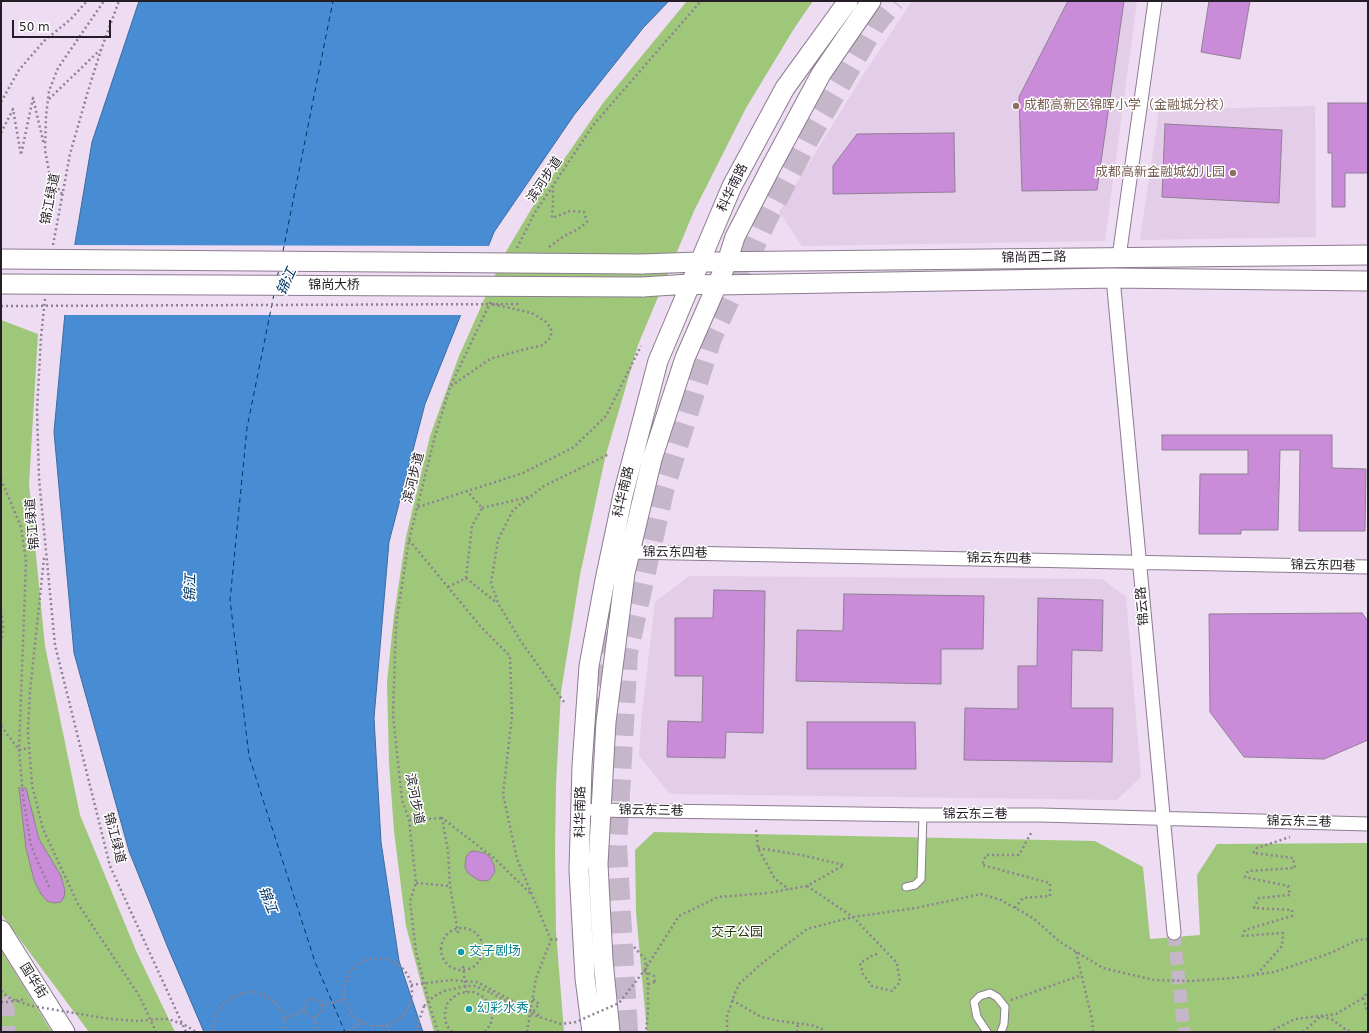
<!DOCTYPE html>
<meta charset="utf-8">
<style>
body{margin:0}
#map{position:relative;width:1369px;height:1033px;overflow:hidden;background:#eddcf2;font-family:"DejaVu Sans",sans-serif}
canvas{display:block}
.frame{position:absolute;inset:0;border:2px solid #251e26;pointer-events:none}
.scale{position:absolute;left:12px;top:20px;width:99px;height:18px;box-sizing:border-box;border:2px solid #251e26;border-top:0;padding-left:5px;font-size:12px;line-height:14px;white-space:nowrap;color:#251e26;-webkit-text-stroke:3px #fff;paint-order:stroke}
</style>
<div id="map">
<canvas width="1369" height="1033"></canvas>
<div class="frame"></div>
<div class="scale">50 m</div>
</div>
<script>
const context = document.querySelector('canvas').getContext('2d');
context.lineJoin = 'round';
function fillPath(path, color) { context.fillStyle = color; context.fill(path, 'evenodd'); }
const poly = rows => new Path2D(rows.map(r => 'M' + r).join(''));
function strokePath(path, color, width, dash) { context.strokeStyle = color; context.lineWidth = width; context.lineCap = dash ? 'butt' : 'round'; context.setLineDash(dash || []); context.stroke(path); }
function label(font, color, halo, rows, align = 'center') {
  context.font = font + ' "DejaVu Sans","Noto Sans SC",sans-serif'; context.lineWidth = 3; context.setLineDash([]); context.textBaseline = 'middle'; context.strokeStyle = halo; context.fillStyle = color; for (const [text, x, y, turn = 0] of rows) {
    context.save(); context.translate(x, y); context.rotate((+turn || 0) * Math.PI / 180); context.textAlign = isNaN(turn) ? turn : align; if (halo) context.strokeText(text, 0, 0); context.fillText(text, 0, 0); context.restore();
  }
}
const built = poly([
 [912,1,1137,1,1105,241,802,246,779,212,860,80],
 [1315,106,1316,237,1140,240,1159,110],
 [689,576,1102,579,1126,597,1141,777,1117,800,670,794,639,756,641,722,655,602]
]);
const green = poly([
 [687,1,813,1,795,27,746,108,694,211,638,345,605,458,580,575,561,692,556,784,555,851,556,932,564,1032,434,1032,406,926,394,831,389,763,387,682,394,615,406,537,430,436,459,356,504,255,542,191,603,103],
 [1,320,38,334,29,484,45,646,80,815,137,953,175,1032,89,1032,1,914],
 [654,832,1095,841,1143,867,1150,939,1200,935,1197,875,1217,844,1368,843,1368,1032,647,1032,636,912,635,850],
 [1,950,52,1032,1,1032]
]);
const water = poly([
 [139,1,669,1,643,28,574,115,494,232,425,404,389,542,374,718,381,842,399,961,423,1032,204,1032,168,948,129,851,74,653,54,432,67,291,92,142,139,1]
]);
const pier = poly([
 [73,245,490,246,463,315,63,315,65,291]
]);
const ferry = poly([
 [283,251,333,1],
 [277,277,279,270],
 [274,294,247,428,230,600,249,756,315,962,345,1032]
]);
const building = poly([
 [1068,1,1124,1,1097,190,1022,191,1019,97,1068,1],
 [1209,1,1250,1,1240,59,1201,52,1209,1],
 [1328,103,1368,103,1368,173,1345,173,1345,207,1332,207,1332,153,1328,153,1328,103],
 [1165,124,1282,130,1279,203,1162,197,1165,124],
 [954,133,955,192,833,194,833,166,857,134,954,133],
 [1162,435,1332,435,1332,468,1366,469,1365,531,1299,531,1300,450,1280,450,1278,530,1241,530,1241,534,1199,534,1200,474,1248,474,1248,450,1162,450,1162,435],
 [714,590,765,591,763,733,726,732,725,758,667,757,668,721,702,722,703,676,675,676,675,618,713,618,714,590],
 [844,594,984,596,983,649,941,649,941,684,796,681,797,630,843,631,844,594],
 [1038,598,1103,600,1102,651,1072,650,1071,708,1113,708,1112,762,964,760,965,708,1018,709,1018,666,1037,666,1038,598],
 [1362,613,1368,621,1368,740,1324,759,1244,757,1210,712,1209,614,1362,613],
 [807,722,915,722,916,769,807,769,807,722],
 [19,788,26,788,39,839,61,876,65,891,64,897,61,902,54,903,47,901,41,894,34,880,26,848,19,788],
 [474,851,484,853,490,857,494,865,495,872,489,880,485,881,478,880,468,873,465,867,466,857,470,852,474,851]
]);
const streetTunnel = poly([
 [1174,933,1184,1032]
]);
const secondaryTunnel = poly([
 [1,998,5,1009,6,1032]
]);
const highwayTunnel = poly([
 [594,719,603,630],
 [627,1032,616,846,627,653,663,491,711,338,766,220,807,141,874,26,894,1]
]);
const path = poly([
 [49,99,100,50],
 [1,102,19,70,44,41,71,19,87,1],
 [1,133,13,109,21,155,33,98,44,145],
 [62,194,50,177,45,150,46,116,49,91,58,68,104,1],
 [53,245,70,154,88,91,101,50,119,1],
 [549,247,564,236,578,229,587,222,584,212,570,211,552,218,553,202,553,186],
 [517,248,534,214,594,124,701,1],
 [45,299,41,337,37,410,39,478,55,645,110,866,186,1032],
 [451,386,490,359,514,352,543,345,551,337,551,328,546,322,532,313,492,304],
 [1,479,21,527,26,561,19,750,23,796,31,846,50,889],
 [418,507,523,473,574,447,606,416,641,346],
 [482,508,528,497],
 [409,540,481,627,510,656,512,716,503,794,517,859,551,940],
 [44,558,30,691,28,731,32,785,43,829,78,904,140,997,156,1032],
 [466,578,497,603],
 [448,587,466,578,472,526,482,508,467,491],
 [1,611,3,626,1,643],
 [564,702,520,640,498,603,491,583,498,540,513,510,544,486,609,454],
 [1,726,19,750,29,748],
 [409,820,442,818],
 [756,830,758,848,775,879,789,889],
 [758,848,801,855,844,865,807,886,768,893],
 [416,883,450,886],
 [807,886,853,917,897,963,900,982,892,991,872,986,863,974,860,963,875,954,879,955],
 [1015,908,1023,898,1050,896,1050,883,982,865,986,855,1019,855,1031,833],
 '441 949a21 21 0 1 1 42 0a21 21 0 1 1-42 0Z',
 [458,933,450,886,448,851,442,818,494,858,530,893],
 [634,947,645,959,648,984,648,1011,646,1032],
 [1076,952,1092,1019,1093,1032],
 '344 992a34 34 0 1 1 68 0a34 34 0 1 1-68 0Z',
 [463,966,466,992],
 [1257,974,1282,946,1283,933,1243,936,1245,930,1292,916,1292,910,1254,908,1259,898,1290,895,1288,886,1245,877,1248,871,1295,868,1293,858,1253,853,1257,848,1290,837],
 [648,984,655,982],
 [444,991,465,986,475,986,491,993],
 [1363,998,1368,1012],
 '304 1008a9 9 0 1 1 18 0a9 9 0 1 1-18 0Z',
 [533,999,539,1004,533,1012],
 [732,1000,761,1017,779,1021,811,1025,822,1029,825,1032],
 [1011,1000,1082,975],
 [1,1002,7,1002,26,999],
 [322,1005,344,1000],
 [314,1017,318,1032],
 [284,1019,304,1010],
 [387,1025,389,1032],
 [214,1032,213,1026,216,1014,223,1004,232,997,243,993,255,992,266,996,275,1003,282,1012,285,1023,285,1032],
 [350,1032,361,1021],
 [417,1032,418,1024,424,1006],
 [438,1032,431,1010,416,952,410,901,416,883,409,820,402,800,393,715,396,624,409,540,435,436,450,387,491,301],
 [452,1032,448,1027,445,1020,445,1012,447,1004,452,998,458,994,466,992,473,992,481,995,486,1000,491,1006,492,1014,492,1021,488,1028,485,1032],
 [527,1032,536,978,551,940,560,939],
 [727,1032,727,1016,735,993,740,983,761,964,807,929,853,917,916,908,981,894,1001,900,1033,918,1060,942,1103,968,1154,980,1189,981,1233,978,1274,972,1328,954,1358,940,1368,939],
 [797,1032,798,1023],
 [1269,1032,1295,1019,1336,1014,1363,998,1368,992],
 [1303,1032,1321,1016,1333,1020,1346,1030,1353,1032]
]);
const lane = poly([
 [906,887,915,885,921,879,923,815],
 [987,1032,977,1017,974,1002,980,996,990,993,997,997,1005,1007,1004,1024,1001,1032]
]);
const street = poly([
 [1119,257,1155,1],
 [1113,278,1174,933],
 [630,552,1368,567],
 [594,810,923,815,1040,815,1368,824]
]);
const secondary = poly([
 [641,264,699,262,1368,255],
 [642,287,690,284,717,285,1113,278,1368,281],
 [1,930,65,1032],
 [592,1032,585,978,579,870,582,766,589,666,605,580,623,495,658,361,732,186,785,88,848,1],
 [610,1032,603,960,598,864,606,722,625,573,652,459,685,358,727,262,735,237,771,167,821,74,871,1]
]);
const pathBridge = poly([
 [1,306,519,304],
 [644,971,654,976,655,982],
 [411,985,451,980,477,982,541,1016],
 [1,991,11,999,32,1006,110,1019,138,1021,157,1019,168,1019,185,1025,196,1032],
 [491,993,533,1015,561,1024,576,1022,619,1003,644,971,679,916,718,897,768,893],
 [424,1006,433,997,444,991]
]);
const secondaryBridge = poly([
 [1,259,641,264],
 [1,284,642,287]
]);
const markers = [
 [1016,106,4,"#8d6e63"],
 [1233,173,4,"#8d6e63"],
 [461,952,4,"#0f9aa8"],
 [469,1009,4,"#0f9aa8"]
];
const educationNames = [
 ["成都高新区锦晖小学（金融城分校）",1024,106],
 ["成都高新金融城幼儿园",1225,173,"right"]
];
const streetNames = [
 ["滨河步道",545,180,-56],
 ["科华南路",733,188,-64],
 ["锦江绿道",51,199,-79],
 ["锦尚西二路",1034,258,-1],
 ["锦尚大桥",334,286],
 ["滨河步道",414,478,-76],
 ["科华南路",624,492,-77],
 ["锦江绿道",33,524,-95],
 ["锦云东四巷",675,553,1],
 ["锦云东四巷",999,559,1],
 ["锦云东四巷",1323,566,1],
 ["锦云路",1143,606,-95],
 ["滨河步道",414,799,79],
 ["锦云东三巷",651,811,1],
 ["科华南路",581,812,-89],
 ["锦云东三巷",975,815],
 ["锦云东三巷",1299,822,1],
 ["锦江绿道",114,838,75],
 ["国华街",33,981,58]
];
const parkNames = [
 ["交子公园",737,933]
];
const cultureNames = [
 ["交子剧场",469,952],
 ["幻彩水秀",477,1009]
];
const waterNames = [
 ["锦江",287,282,-65],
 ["锦江",191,588,-89],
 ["锦江",267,900,68]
];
fillPath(built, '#e3cde8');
fillPath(green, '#9fc77a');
fillPath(water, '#488cd3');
strokePath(water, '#3e6b9f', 1);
fillPath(pier, '#eddcf2');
strokePath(ferry, '#013562', 1, [5, 4]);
fillPath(building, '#ca8cd9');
strokePath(building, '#8f8093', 1);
strokePath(streetTunnel, '#c5b6c9', 13, [13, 6]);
strokePath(secondaryTunnel, '#c5b6c9', 19, [19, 10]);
strokePath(highwayTunnel, '#c5b6c9', 22, [22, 11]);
strokePath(lane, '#8c7c8f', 9);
strokePath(street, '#8c7c8f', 15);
strokePath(secondary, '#8c7c8f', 21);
strokePath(path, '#8e8191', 2.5, [2, 3]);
strokePath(lane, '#fff', 7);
strokePath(street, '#fff', 13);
strokePath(secondary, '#fff', 19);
strokePath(secondaryBridge, '#8c7c8f', 21, []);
strokePath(pathBridge, '#8e8191', 2.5, [2, 3]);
strokePath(secondaryBridge, '#fff', 19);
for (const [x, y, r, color] of markers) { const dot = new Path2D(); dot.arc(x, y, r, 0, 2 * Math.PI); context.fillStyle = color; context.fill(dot); strokePath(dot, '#fff', 1.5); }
label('13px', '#785e54', '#fff', educationNames, 'left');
label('13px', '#251e26', '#fff', streetNames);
label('13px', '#243611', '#fff', parkNames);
label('13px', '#0d838f', '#fff', cultureNames, 'left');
label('italic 14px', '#013562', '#fff', waterNames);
</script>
